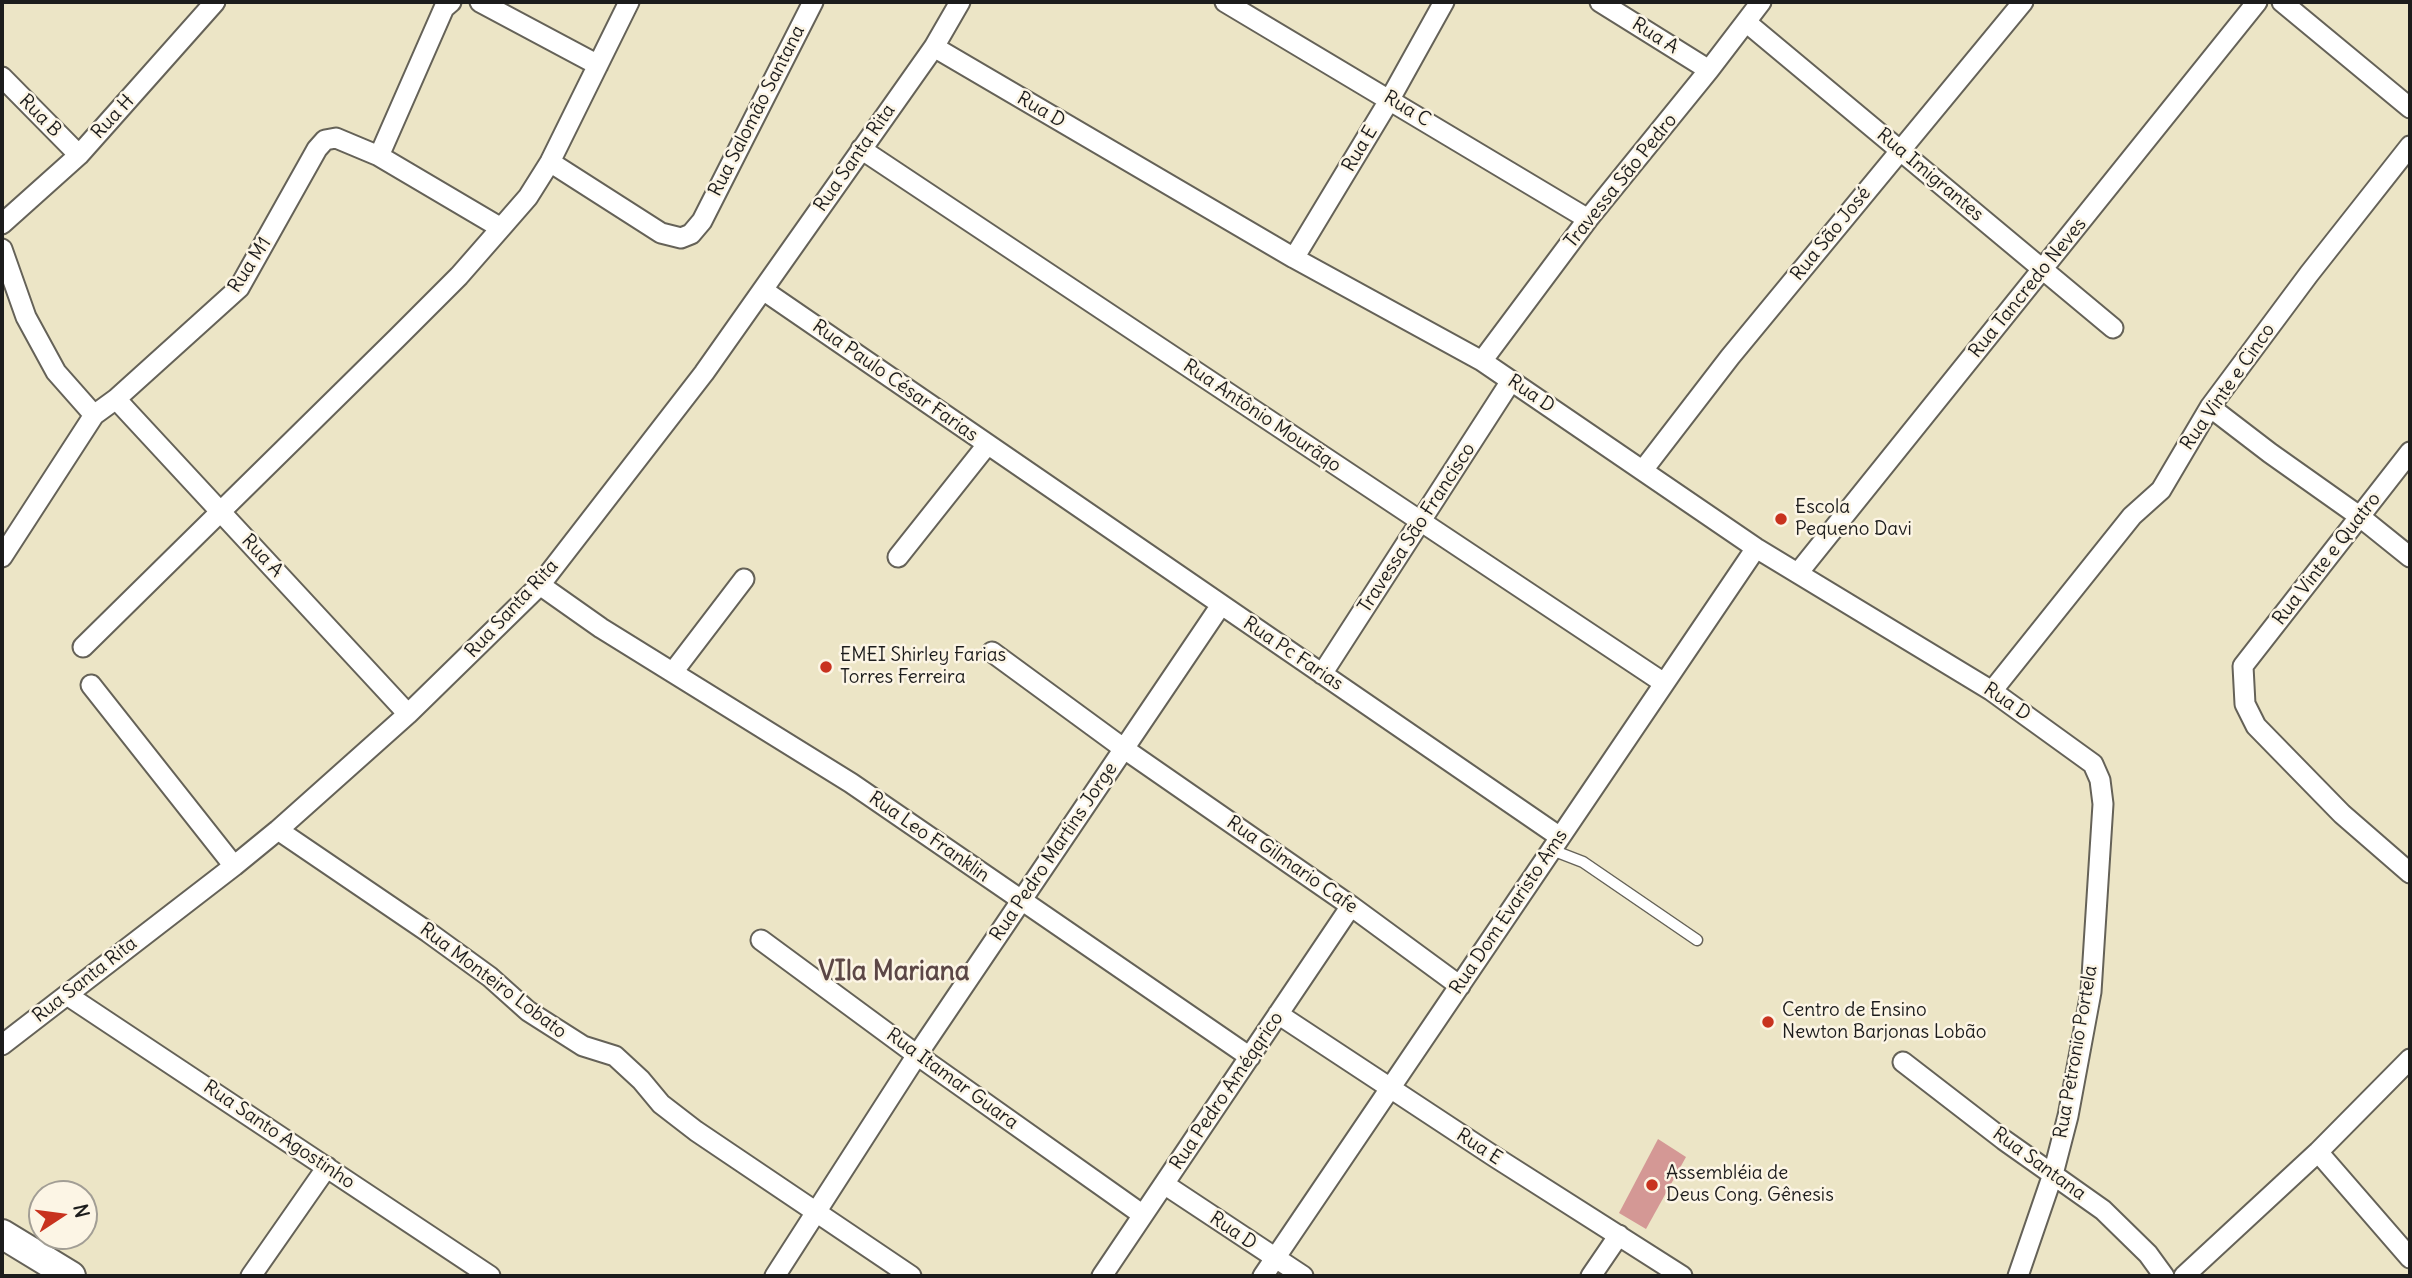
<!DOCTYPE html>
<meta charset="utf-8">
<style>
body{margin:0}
#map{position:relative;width:2412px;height:1278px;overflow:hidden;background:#ece5c6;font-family:Delius,sans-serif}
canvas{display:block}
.frame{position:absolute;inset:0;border:4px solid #1c1c1c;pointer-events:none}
.north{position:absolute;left:28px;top:1180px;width:70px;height:70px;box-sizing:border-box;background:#fcf5e5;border:2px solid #a29e95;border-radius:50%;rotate:77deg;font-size:19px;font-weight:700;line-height:28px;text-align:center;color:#1c1c1c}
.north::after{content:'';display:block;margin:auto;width:24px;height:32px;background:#c8321e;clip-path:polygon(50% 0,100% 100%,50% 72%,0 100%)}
</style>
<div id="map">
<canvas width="2412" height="1278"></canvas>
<div class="frame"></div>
<div class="north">N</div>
</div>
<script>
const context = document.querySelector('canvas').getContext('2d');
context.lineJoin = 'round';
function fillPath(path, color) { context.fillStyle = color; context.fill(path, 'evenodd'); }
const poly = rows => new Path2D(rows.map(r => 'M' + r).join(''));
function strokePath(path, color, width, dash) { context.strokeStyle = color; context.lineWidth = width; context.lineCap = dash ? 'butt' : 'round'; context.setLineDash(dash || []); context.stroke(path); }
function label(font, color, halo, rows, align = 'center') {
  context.font = font + ' Delius,sans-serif'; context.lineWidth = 5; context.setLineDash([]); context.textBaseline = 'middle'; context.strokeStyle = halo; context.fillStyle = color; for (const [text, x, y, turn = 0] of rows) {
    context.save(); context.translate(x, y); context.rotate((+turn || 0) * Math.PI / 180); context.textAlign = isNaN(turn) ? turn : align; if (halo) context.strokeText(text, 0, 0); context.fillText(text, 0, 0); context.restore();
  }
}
const building = poly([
 [1658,1139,1686,1157,1646,1229,1619,1213]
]);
const lane = poly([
 [1552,850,1583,862,1697,940]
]);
const street = poly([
 [480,2,598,65],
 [1225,2,1588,219],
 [1600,2,1709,70],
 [2282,2,2410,108],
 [1746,22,2113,328],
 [934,47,1294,258,1482,361,1756,548,1992,691,2093,764,2100,780,2103,804,2091,992,2068,1116,2053,1174,2018,1276],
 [2,77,79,155],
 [861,149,1664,683],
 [379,156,444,8,451,2],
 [550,162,661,233,681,238,691,234,702,221,813,2],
 [2,224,79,155,215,2],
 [2,249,26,317,56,372,94,415],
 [1294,258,1390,99,1444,2],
 [763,290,1560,837],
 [1482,361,1588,219,1709,70,1761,2],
 [116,399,408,714],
 [2210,407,2270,453,2359,516,2410,557],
 [2410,452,2243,666,2245,704,2256,726,2342,814,2410,873],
 [1643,470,1730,357,2023,2],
 [2,557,94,415,116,399,239,288,317,149,325,140,336,138,379,156,501,228,528,197,550,162,629,2],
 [898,557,987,445],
 [1798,573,2257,2],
 [540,585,601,628,851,783,1250,1057],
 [83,647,397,338,459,276,501,228],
 [992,652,1123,748,1351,906,1460,986],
 [673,672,744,579],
 [1322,674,1511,381],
 [91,685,234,866],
 [1992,691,2132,516,2161,490,2210,407,2309,274,2410,146],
 [278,830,428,932,490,977,528,1011,583,1046,615,1056,641,1080,661,1104,696,1131,911,1276],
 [761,940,917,1055,1143,1215],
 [67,995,490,1276],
 [1278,1014,1495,1157,1682,1276],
 [2,1045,234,866,278,830,408,714,540,585,704,373,934,47,960,2],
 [1903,1062,2004,1140,2103,1210,2148,1254,2164,1276],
 [2318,1152,2410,1258],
 [1164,1184,1303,1276],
 [251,1276,327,1167],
 [775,1276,917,1055,1221,605],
 [1102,1276,1351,906],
 [1263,1276,1756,548],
 [1591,1276,1619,1235],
 [2184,1276,2318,1152,2410,1059]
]);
const secondary = poly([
 [2,1234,71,1276]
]);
const markers = [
 [1781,519,7,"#c8321e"],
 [826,667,7,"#c8321e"],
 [1768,1022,7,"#c8321e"],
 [1652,1185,7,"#c8321e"]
];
const streetNames = [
 ["Rua A",1655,36,32],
 ["Rua C",1407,109,31],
 ["Rua D",1041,110,30],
 ["Rua Salomão Santana",757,111,-63],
 ["Rua B",40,116,45],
 ["Rua H",113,117,-47],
 ["Rua E",1360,149,-59],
 ["Rua Santa Rita",855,158,-55],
 ["Rua Imigrantes",1930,175,40],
 ["Travessa São Pedro",1621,181,-51],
 ["Rua São José",1831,234,-51],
 ["Rua M1",250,265,-57],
 ["Rua Tancredo Neves",2028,288,-51],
 ["Rua Paulo César Farias",895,381,35],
 ["Rua Vinte e Cinco",2228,387,-55],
 ["Rua D",1531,394,34],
 ["Rua Antônio Mourãqo",1262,416,34],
 ["Travessa São Francisco",1417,528,-57],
 ["Rua A",262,556,47],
 ["Rua Vinte e Quatro",2327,559,-52],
 ["Rua Santa Rita",512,609,-47],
 ["Rua Pc Farias",1293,654,34],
 ["Rua D",2007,702,34],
 ["Rua Leo Franklin",929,837,35],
 ["Rua Pedro Martins Jorge",1054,852,-56],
 ["Rua Gilmario Cafe",1292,865,35],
 ["Rua Dom Evaristo Ams",1509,912,-56],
 ["Rua Santa Rita",85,980,-38],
 ["Rua Monteiro Lobato",493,981,37],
 ["Rua Petronio Portela",2076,1052,-80],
 ["Rua Itamar Guara",952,1079,36],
 ["Rua Pedro Améqqrico",1227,1091,-56],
 ["Rua Santo Agostinho",279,1135,34],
 ["Rua E",1479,1147,33],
 ["Rua Santana",2039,1164,36],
 ["Rua D",1233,1231,34]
];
const poiNames = [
 ["Escola",1795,508],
 ["Pequeno Davi",1795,530],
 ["EMEI Shirley Farias",840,656],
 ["Torres Ferreira",840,678],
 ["Centro de Ensino",1782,1011],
 ["Newton Barjonas Lobão",1782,1033],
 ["Assembléia de",1666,1174],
 ["Deus Cong. Gênesis",1666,1196]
];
const districtNames = [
 ["VIla Mariana",894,973]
];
fillPath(building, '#d49895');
strokePath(lane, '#656258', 13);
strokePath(street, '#656258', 23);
strokePath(secondary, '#656258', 32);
strokePath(lane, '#fff', 10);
strokePath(street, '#fff', 19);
strokePath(secondary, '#fff', 28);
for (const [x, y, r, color] of markers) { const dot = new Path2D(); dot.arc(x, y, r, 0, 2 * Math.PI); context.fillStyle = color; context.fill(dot); strokePath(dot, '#fcf5e5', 2.5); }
label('19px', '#1c1c1c', '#fcf5e5', streetNames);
label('19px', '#1c1c1c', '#fcf5e5', poiNames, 'left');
label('bold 26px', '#5c4746', '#fcf5e5', districtNames);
</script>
